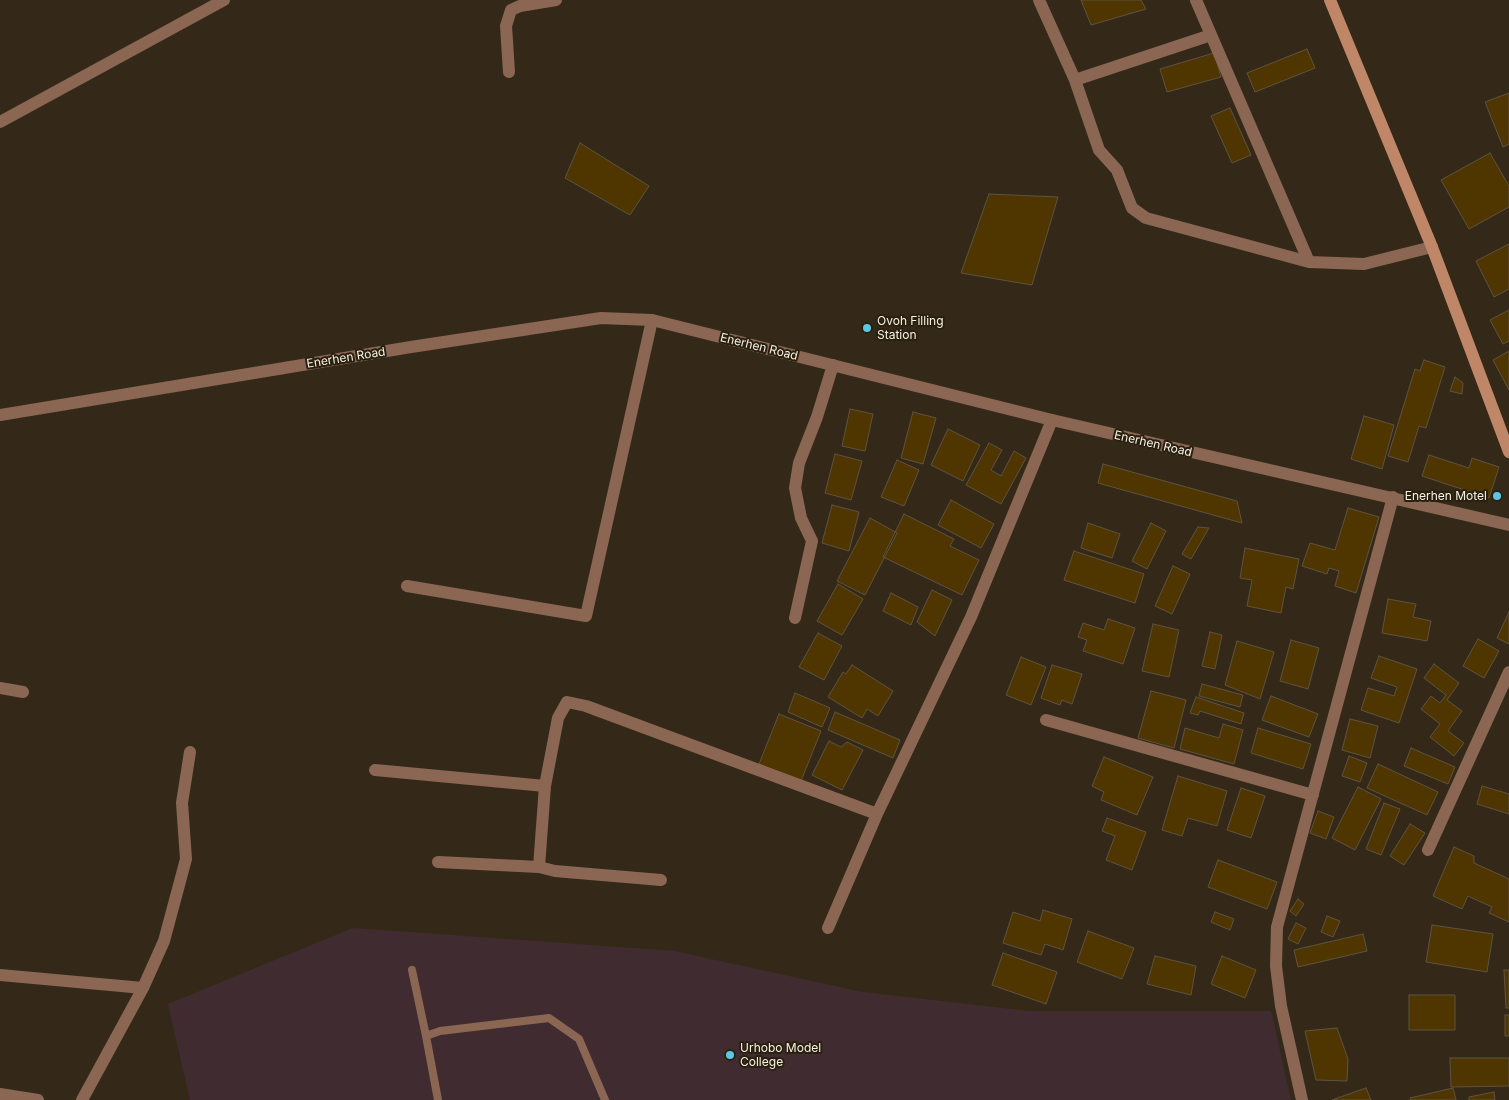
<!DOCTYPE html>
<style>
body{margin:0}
canvas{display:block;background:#342918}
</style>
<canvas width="1509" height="1100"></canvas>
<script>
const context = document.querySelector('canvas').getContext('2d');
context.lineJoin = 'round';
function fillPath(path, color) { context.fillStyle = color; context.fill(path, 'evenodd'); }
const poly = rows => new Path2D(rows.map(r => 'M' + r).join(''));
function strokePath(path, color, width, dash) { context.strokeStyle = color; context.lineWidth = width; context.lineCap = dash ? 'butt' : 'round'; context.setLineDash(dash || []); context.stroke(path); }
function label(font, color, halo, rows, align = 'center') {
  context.font = font + ' Inter,sans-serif'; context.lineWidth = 4; context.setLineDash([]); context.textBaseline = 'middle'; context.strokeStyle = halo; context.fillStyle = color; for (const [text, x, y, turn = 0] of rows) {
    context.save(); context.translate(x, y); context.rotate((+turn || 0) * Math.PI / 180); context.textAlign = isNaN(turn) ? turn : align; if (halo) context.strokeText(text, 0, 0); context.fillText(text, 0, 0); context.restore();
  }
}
const education = poly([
 [353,928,674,951,862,992,1028,1011,1271,1011,1291,1100,190,1100,168,1004]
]);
const building = poly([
 [1081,0,1141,0,1146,9,1091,25,1081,0],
 [1307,49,1315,68,1255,92,1247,73,1307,49],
 [1214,53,1221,77,1167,92,1160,69,1214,53],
 [1509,93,1509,144,1503,147,1485,102,1509,93],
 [1230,108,1251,155,1232,163,1211,116,1230,108],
 [580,143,649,186,630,215,565,178,580,143],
 [1490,153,1509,186,1509,207,1469,229,1441,180,1490,153],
 [989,194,1058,197,1032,285,961,273,989,194],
 [1509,244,1509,289,1494,297,1476,261,1509,244],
 [1509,310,1509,341,1503,344,1490,320,1509,310],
 [1509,351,1509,390,1493,360,1509,351],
 [1424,360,1445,367,1426,428,1419,426,1408,462,1388,456,1415,369,1420,371,1424,360],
 [1455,377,1463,383,1462,394,1450,391,1455,377],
 [850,409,873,414,865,451,842,446,850,409],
 [913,412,936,418,923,464,901,458,913,412],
 [1364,416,1394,425,1382,469,1351,459,1364,416],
 [948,429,980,445,963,481,931,465,948,429],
 [989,443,1002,450,991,470,1001,476,1014,451,1026,458,1001,504,966,485,989,443],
 [835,454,862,461,851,500,825,493,835,454],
 [1429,455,1469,468,1472,458,1499,467,1489,498,1422,476,1429,455],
 [897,460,919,470,904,506,881,497,897,460],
 [1103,464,1237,501,1242,523,1098,483,1103,464],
 [951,500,994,524,981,548,938,525,951,500],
 [832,505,859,512,849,551,822,543,832,505],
 [1348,508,1379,517,1356,593,1335,586,1339,571,1329,568,1327,574,1302,566,1310,543,1335,550,1348,508],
 [904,514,954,539,950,546,979,560,962,595,883,557,904,514],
 [870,518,897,533,865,595,837,581,870,518],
 [1088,523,1120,534,1112,558,1081,548,1088,523],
 [1151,523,1166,531,1147,569,1132,561,1151,523],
 [1198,527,1209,528,1191,559,1182,554,1198,527],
 [1245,548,1299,559,1293,589,1286,587,1281,613,1247,606,1252,580,1240,578,1245,548],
 [1074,551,1144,574,1135,603,1064,580,1074,551],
 [1173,566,1190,574,1172,614,1155,606,1173,566],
 [838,584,863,599,842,635,817,621,838,584],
 [932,590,952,600,935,636,917,622,932,590],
 [891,593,918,607,911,625,883,611,891,593],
 [1388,599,1416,604,1413,617,1431,621,1427,641,1382,633,1388,599],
 [1509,612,1509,644,1497,638,1509,612],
 [1108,619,1135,628,1123,664,1083,651,1087,640,1078,637,1083,623,1104,630,1108,619],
 [1153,624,1179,630,1169,677,1142,671,1153,624],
 [1210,632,1222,635,1215,669,1202,666,1210,632],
 [818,633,842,646,824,680,799,667,818,633],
 [1478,639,1499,651,1484,678,1463,666,1478,639],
 [1291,640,1319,648,1308,689,1280,681,1291,640],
 [1237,641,1274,652,1260,699,1225,685,1237,641],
 [1379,656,1417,669,1399,723,1361,710,1368,688,1394,696,1397,687,1371,678,1379,656],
 [1021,657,1046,667,1031,705,1006,695,1021,657],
 [1434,664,1459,683,1447,700,1462,711,1448,731,1464,743,1454,756,1430,737,1440,724,1421,709,1431,696,1440,703,1446,695,1424,678,1434,664],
 [852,665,893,691,878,716,867,709,862,718,828,697,843,672,846,674,852,665],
 [1052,665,1082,674,1072,704,1062,700,1060,705,1041,698,1052,665],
 [1202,684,1243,695,1240,707,1199,696,1202,684],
 [1151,691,1186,700,1174,748,1138,738,1151,691],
 [795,693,830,708,822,727,788,712,795,693],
 [1271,696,1318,714,1309,737,1262,720,1271,696],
 [1196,697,1244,713,1241,724,1200,711,1198,715,1190,713,1196,697],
 [835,712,900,740,893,758,828,730,835,712],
 [779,714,821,731,801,781,759,764,779,714],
 [1350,719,1378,726,1370,758,1342,750,1350,719],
 [1223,724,1243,730,1234,764,1180,749,1185,728,1219,738,1223,724],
 [1258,728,1311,744,1303,769,1251,753,1258,728],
 [829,741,841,747,847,742,863,750,842,790,812,775,829,741],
 [1411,748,1455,767,1448,784,1404,766,1411,748],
 [1349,756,1367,763,1360,782,1342,776,1349,756],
 [1104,757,1153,777,1137,815,1101,800,1104,792,1092,786,1104,757],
 [1378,764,1438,792,1427,815,1367,788,1378,764],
 [1178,776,1227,791,1217,826,1188,818,1182,836,1162,830,1178,776],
 [1482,786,1509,794,1509,814,1477,804,1482,786],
 [1358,787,1381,799,1355,850,1332,838,1358,787],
 [1241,788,1265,796,1251,838,1227,830,1241,788],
 [1384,803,1400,809,1381,855,1366,849,1384,803],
 [1318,811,1334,817,1326,839,1310,833,1318,811],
 [1107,818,1146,832,1132,870,1106,860,1115,836,1102,831,1107,818],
 [1410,824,1425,833,1404,865,1390,856,1410,824],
 [1454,847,1474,856,1474,863,1509,879,1509,922,1489,913,1492,907,1468,896,1462,909,1433,896,1454,847],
 [1218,860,1277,882,1267,909,1208,887,1218,860],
 [1298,899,1304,904,1296,916,1290,911,1298,899],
 [1043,910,1072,919,1063,950,1045,944,1041,955,1003,943,1013,912,1040,921,1043,910],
 [1215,912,1234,919,1230,930,1211,922,1215,912],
 [1327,916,1340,921,1333,937,1321,932,1327,916],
 [1296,923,1306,928,1298,944,1288,939,1296,923],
 [1432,925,1493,934,1487,972,1426,962,1432,925],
 [1088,931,1134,948,1122,979,1077,962,1088,931],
 [1363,934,1367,951,1298,967,1294,950,1363,934],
 [1003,953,1057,972,1046,1004,992,985,1003,953],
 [1155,956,1196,966,1191,995,1147,984,1155,956],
 [1222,956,1256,970,1245,998,1211,984,1222,956],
 [1504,970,1509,970,1509,1008,1506,1008,1504,970],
 [1409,995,1455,995,1455,1030,1409,1030,1409,995],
 [1505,1015,1509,1015,1509,1036,1505,1036,1505,1015],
 [1337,1028,1348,1059,1347,1081,1316,1080,1305,1031,1337,1028],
 [1450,1058,1509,1058,1509,1086,1451,1087,1450,1058],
 [1366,1088,1371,1100,1332,1100,1366,1088],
 [1453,1088,1456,1100,1411,1100,1410,1098,1453,1088],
 [1494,1092,1495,1100,1469,1100,1469,1097,1494,1092]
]);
const service = poly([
 [412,970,426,1036,440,1031,549,1018,579,1039,605,1100],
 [426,1036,438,1100]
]);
const minor = poly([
 [1039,0,1075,80,1099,150,1117,170,1132,208,1146,218,1309,262,1364,264,1432,247],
 [1196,0,1309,262],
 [509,72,506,26,511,10,520,6,556,0],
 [1075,80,1211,35],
 [0,122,224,0],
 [407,586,586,616,652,320],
 [795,618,812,541,801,518,795,488,799,463,817,417,833,365],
 [0,688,23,692],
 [1046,720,1313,795],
 [375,770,545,786],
 [1428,850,1509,672],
 [438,862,539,867],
 [661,880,555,871,539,867,545,786,558,718,567,702,586,706,877,814],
 [828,928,877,814,971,617,1052,420],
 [0,975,143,988],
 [0,1094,38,1100],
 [82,1100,143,988,164,941,186,859,182,803,190,752],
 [1302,1100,1281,1006,1276,966,1277,927,1393,497]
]);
const tertiary = poly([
 [0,415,411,347,601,318,652,320,1052,420,1509,525]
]);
const secondary = poly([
 [1330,0,1432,247,1509,452]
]);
const markers = [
 [867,328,5,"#5ac8e5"],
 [1497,496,5,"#5ac8e5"],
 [730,1055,5,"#5ac8e5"]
];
const poiNames = [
 ["Ovoh Filling",877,321],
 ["Station",877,335],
 ["Enerhen Motel",1487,496,"right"],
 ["Urhobo Model",740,1048],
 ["College",740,1062]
];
const streetNames = [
 ["Enerhen Road",759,347,14],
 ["Enerhen Road",346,358,-9],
 ["Enerhen Road",1153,444,13]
];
fillPath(education, '#402c30');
fillPath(building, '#4f3601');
strokePath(building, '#5e5340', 1);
strokePath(service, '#8a6653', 8);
strokePath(minor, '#8a6653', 12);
strokePath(tertiary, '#8a6653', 12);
strokePath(secondary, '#bf8767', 12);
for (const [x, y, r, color] of markers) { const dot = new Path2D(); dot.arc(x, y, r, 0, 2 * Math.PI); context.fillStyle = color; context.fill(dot); strokePath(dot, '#2a200f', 2); }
label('12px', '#f7f0e5', '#2a200f', poiNames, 'left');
label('12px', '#f7f0e5', '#2a200f', streetNames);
</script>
